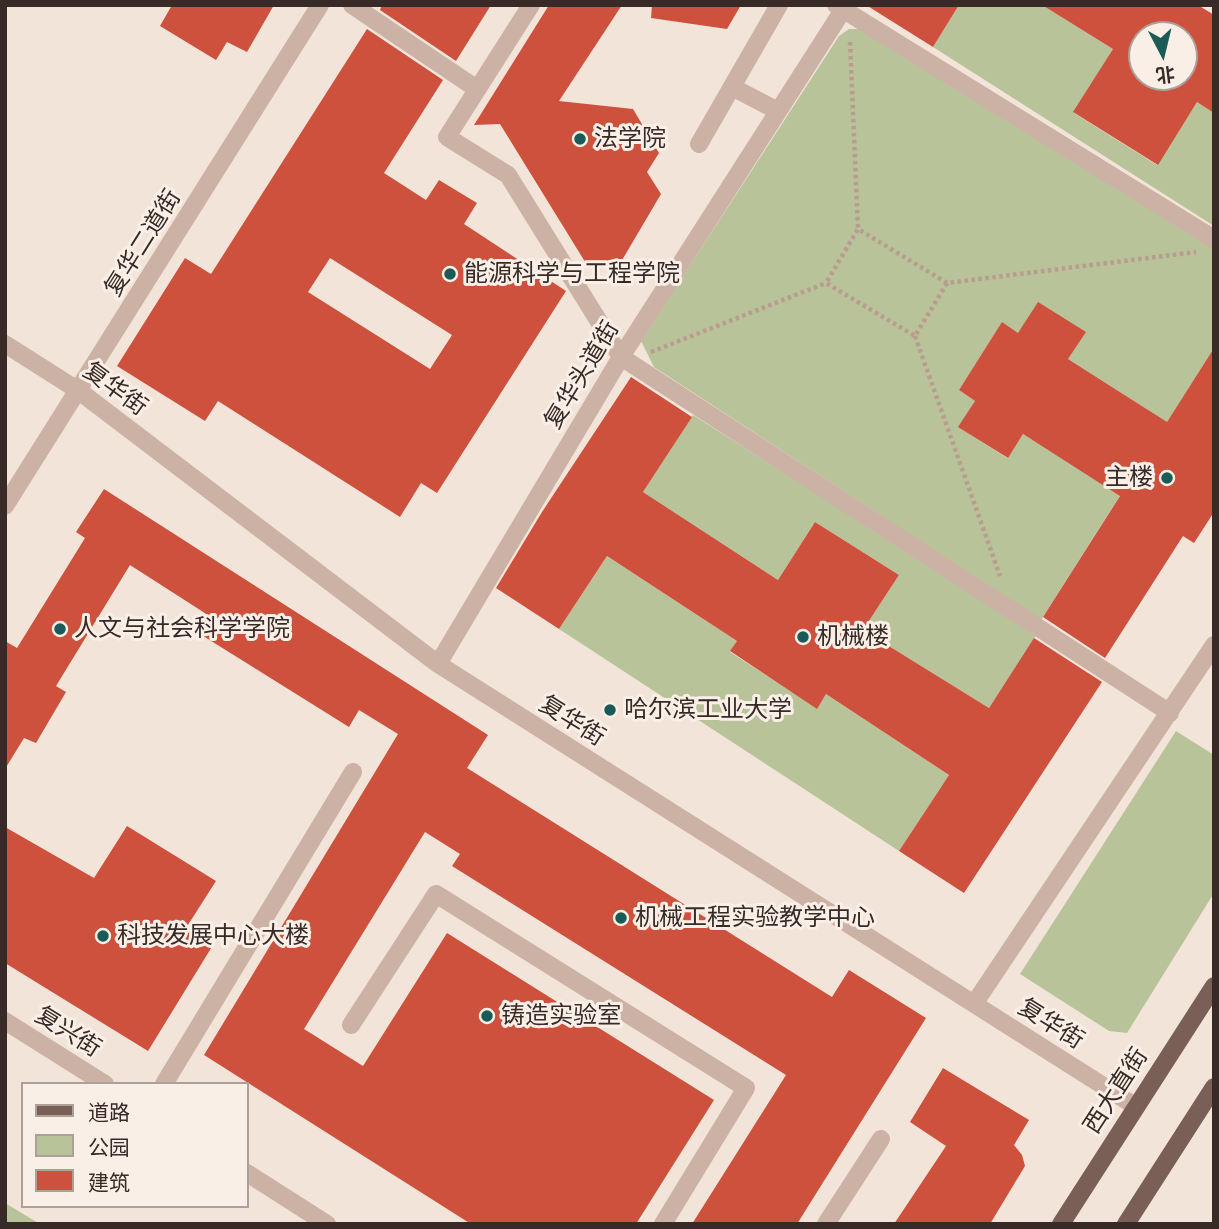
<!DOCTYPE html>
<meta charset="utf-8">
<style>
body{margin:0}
#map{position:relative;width:1219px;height:1229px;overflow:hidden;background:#f3e4da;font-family:Quicksand,"Noto Sans SC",sans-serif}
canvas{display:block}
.frame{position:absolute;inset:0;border:7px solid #372a27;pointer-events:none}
.legend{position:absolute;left:21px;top:1082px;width:228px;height:126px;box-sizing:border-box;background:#faefe6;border:2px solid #aca09a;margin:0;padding:9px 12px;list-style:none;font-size:21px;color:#372a27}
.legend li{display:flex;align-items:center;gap:14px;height:35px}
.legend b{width:35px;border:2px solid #aca09a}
.north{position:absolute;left:1128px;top:21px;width:70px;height:70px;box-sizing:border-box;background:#faefe6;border:2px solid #aca09a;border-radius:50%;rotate:173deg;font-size:19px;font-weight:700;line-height:28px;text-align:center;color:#372a27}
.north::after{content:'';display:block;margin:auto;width:24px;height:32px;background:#1a5b58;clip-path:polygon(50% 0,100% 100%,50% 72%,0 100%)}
</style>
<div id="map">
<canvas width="1219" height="1229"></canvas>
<div class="frame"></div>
<ul class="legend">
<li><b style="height:9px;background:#7a5f57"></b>道路</li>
<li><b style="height:19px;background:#b9c399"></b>公园</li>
<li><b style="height:19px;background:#cd513d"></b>建筑</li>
</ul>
<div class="north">北</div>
</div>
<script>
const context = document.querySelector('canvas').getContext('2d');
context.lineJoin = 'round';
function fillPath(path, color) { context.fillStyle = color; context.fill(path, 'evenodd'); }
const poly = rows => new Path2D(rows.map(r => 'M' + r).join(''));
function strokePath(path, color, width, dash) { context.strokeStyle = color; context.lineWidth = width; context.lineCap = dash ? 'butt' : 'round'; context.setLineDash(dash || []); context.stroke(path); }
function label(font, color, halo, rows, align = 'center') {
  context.font = font + ' Quicksand,"Noto Sans SC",sans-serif'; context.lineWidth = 6; context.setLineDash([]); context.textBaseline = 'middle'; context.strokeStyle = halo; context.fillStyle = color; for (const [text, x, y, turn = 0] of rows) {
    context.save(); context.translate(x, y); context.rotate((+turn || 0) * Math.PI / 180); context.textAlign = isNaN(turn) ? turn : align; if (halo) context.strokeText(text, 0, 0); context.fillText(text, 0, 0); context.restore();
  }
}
const green = poly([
 [959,5,1042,5,1113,49,1074,113,1157,165,1197,102,1214,112,1214,226,933,47],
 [849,29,861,29,1214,243,1214,348,1159,435,1148,410,1068,359,1085,332,1018,333,1002,323,959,390,975,401,959,427,1007,458,1023,434,1104,485,1128,483,1041,620,654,367,641,341,839,36],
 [693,415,1037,634,989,708,863,630,899,575,815,522,778,580,643,492],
 [607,556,737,641,730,652,817,708,826,694,949,775,899,851,559,629],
 [1176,731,1214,755,1214,893,1127,1033,1109,1031,1020,974],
 [5,1203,40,1224,5,1224]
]);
const building = poly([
 [172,5,274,5,247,52,227,42,216,60,160,26],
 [382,5,491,5,456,61,380,10],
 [549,5,622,5,559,101,633,109,659,153,647,172,661,194,618,267,587,265,500,124,474,125],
 [652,5,741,5,727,29,651,18],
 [866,5,959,5,933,47],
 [1042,5,1198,5,1214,15,1214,113,1197,102,1158,165,1073,112,1113,49],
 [1142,35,1184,35,1184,77,1142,77],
 [367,29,443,80,384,173,426,200,439,180,477,203,464,224,566,291,437,493,421,483,400,517,218,401,205,421,117,366,185,258,211,274],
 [330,258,452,335,430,369,308,292],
 [1038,302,1086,332,1068,359,1167,422,1214,348,1214,512,1194,543,1183,536,1105,658,1043,617,1120,496,1023,434,1008,458,958,427,975,401,959,390,1002,322,1018,333],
 [631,377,692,417,643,492,778,580,815,522,899,575,863,630,989,708,1034,638,1102,682,964,893,899,851,949,775,826,694,817,709,730,651,737,641,607,556,559,629,496,588,542,512],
 [104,489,488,735,467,768,832,997,849,970,926,1018,797,1224,692,1224,786,1075,452,866,460,854,425,832,304,1029,363,1066,447,933,714,1100,636,1224,471,1224,204,1055,398,734,359,710,349,727,200,634,211,617,130,565,56,686,66,692,36,743,24,738,5,769,5,641,17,648,85,538,76,532],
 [127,826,216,881,186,928,213,945,148,1051,5,963,5,827,94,878],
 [943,1068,1029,1120,1014,1145,1022,1155,1025,1166,990,1224,894,1224,946,1146,910,1122]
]);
const path = poly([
 [850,42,858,229],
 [947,283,915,336,826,283,858,229,947,283,1196,252],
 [915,336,1000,576],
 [651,352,826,283]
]);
const minor = poly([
 [352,5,477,89],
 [531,5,447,137,508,175,621,357,1170,713],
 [836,5,1214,239],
 [732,87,778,111],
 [699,144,779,5],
 [5,344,79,391,438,664,1135,1106],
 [5,506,320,5],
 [438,664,621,357,843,10],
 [974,1004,1214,645],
 [5,1021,105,1084],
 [351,1025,436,894,746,1088,663,1224],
 [164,1084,353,772],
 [247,1173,327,1224],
 [826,1224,881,1139]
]);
const major = poly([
 [1061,1224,1214,986],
 [1126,1224,1214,1087]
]);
const markers = [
 [580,139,7,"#1a5b58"],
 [450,274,7,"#1a5b58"],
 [1167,478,7,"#1a5b58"],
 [60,629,7,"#1a5b58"],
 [803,637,7,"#1a5b58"],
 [610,710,7,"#1a5b58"],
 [621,918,7,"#1a5b58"],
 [103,936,7,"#1a5b58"],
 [487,1016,7,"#1a5b58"]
];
const poiNames = [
 ["法学院",594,139],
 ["能源科学与工程学院",464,274],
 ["主楼",1153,478,"right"],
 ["人文与社会科学学院",74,629],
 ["机械楼",817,637],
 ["哈尔滨工业大学",624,710],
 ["机械工程实验教学中心",635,918],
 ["科技发展中心大楼",117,936],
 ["铸造实验室",501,1016]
];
const streetNames = [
 ["复华二道街",143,243,-58],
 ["复华头道街",582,375,-59],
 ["复华街",115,389,36],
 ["复华街",572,721,32],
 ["复华街",1051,1024,32],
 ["复兴街",68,1032,32],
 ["西大直街",1116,1091,-57]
];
fillPath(green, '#b9c399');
fillPath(building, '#cd513d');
strokePath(path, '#b89c8f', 4.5, [3.5, 3.5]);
strokePath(minor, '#ccb2a5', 18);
strokePath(major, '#7a5f57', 18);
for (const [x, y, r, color] of markers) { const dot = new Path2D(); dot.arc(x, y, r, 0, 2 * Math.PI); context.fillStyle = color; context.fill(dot); strokePath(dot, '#faefe6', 2.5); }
label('24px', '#372a27', '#faefe6', poiNames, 'left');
label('24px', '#372a27', '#faefe6', streetNames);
</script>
